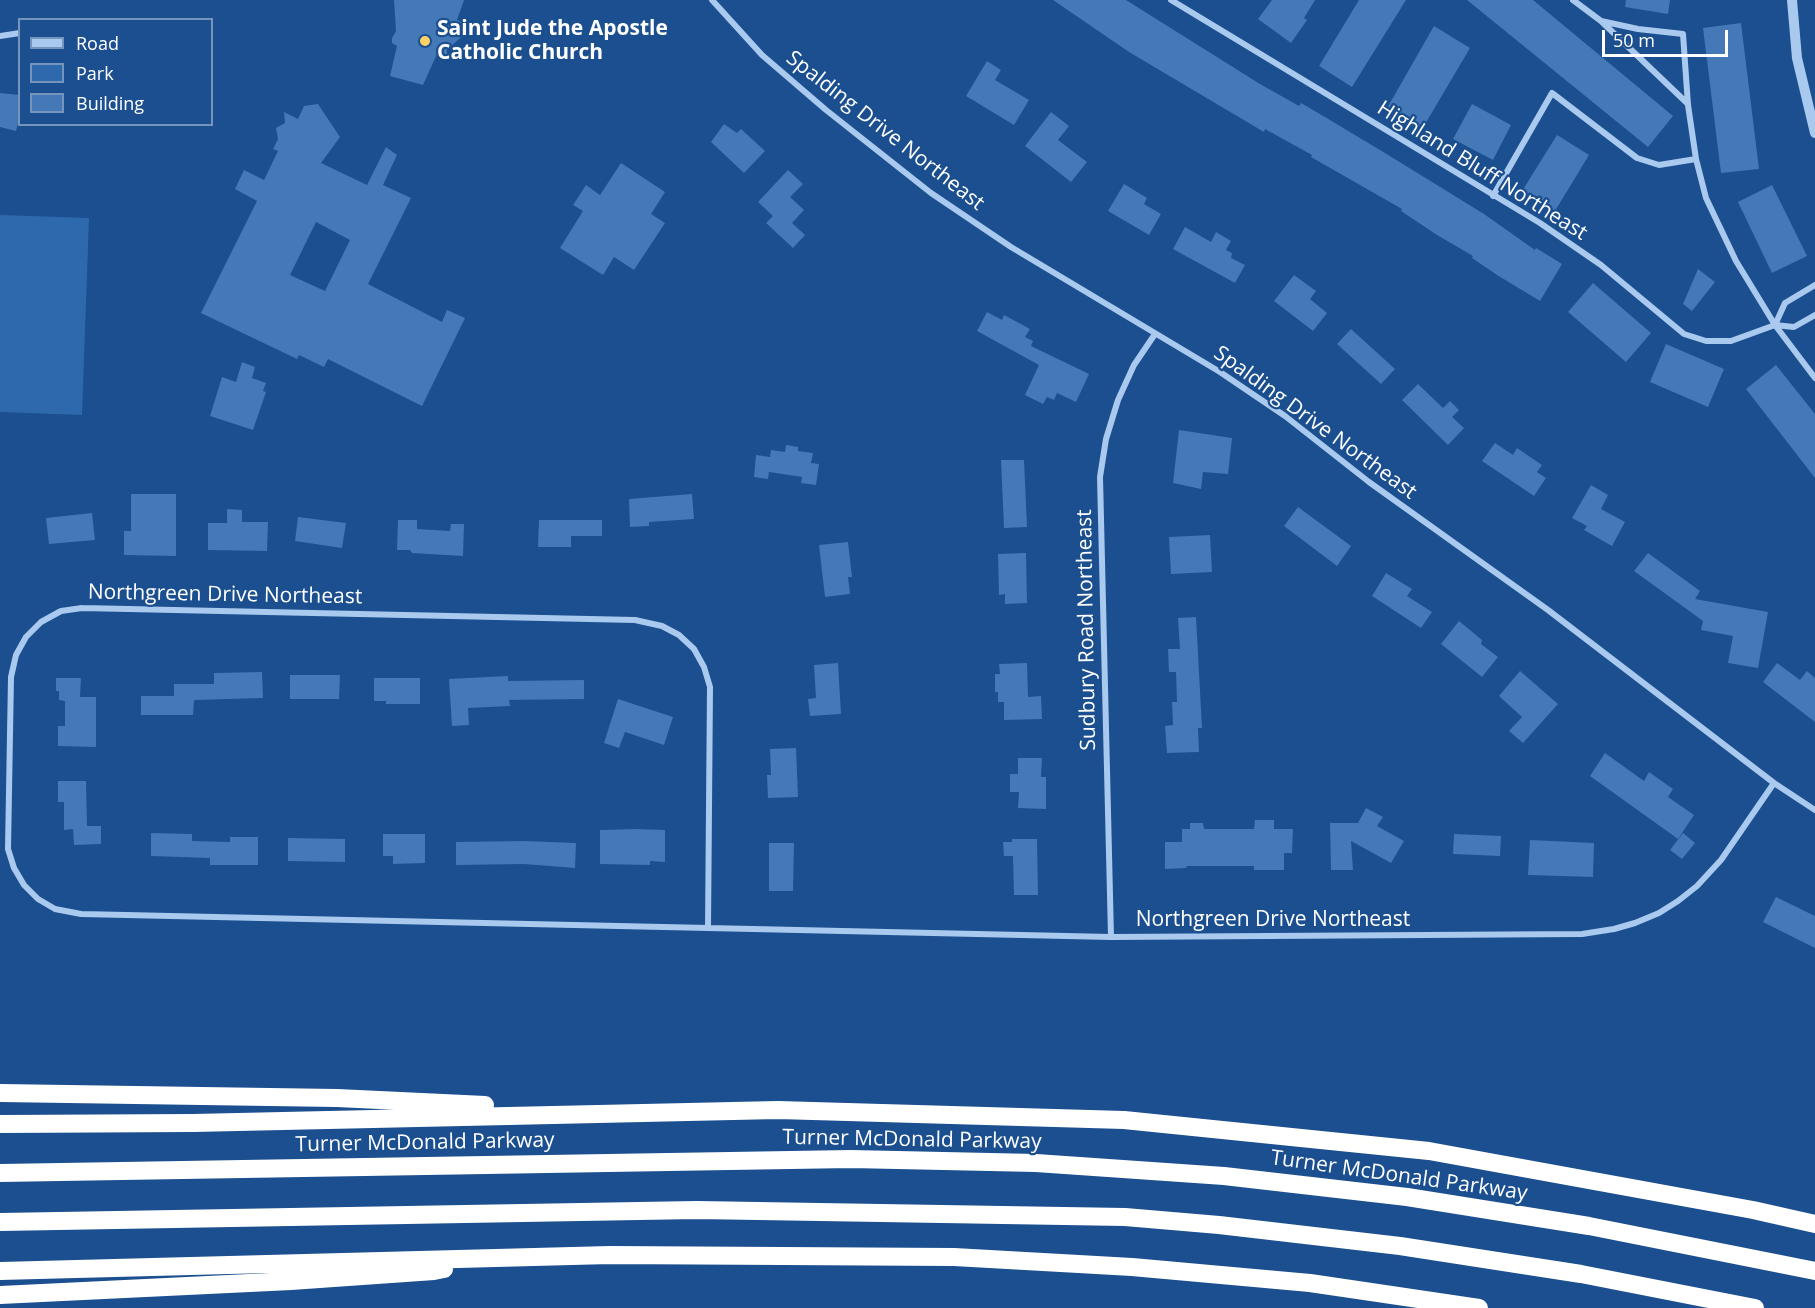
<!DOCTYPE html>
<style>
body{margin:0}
#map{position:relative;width:1815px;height:1308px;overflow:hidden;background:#1b4f8f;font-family:"Open Sans",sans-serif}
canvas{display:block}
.legend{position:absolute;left:18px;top:18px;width:195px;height:108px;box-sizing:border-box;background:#1b4f8f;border:2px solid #7695bc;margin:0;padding:8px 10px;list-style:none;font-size:18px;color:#fff}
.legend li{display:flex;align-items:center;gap:12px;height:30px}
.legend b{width:30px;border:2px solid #7695bc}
.scale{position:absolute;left:1602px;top:30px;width:126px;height:27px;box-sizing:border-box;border:3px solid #fff;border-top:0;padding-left:8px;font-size:18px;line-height:21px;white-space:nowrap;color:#fff;-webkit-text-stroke:4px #1b4f8f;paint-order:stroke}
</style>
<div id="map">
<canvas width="1815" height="1308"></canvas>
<ul class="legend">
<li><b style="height:8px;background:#a9c9ee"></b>Road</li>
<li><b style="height:16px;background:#2e69ad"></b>Park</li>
<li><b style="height:16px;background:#4478b7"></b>Building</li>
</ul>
<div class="scale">50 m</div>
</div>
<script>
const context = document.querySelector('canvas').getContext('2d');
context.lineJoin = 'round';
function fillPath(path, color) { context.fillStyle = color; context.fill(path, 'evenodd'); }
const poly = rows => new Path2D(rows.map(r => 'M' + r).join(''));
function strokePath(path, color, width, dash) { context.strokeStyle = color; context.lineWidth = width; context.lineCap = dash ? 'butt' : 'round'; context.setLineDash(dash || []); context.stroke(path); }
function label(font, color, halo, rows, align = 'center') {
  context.font = font + ' "Open Sans",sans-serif'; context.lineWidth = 4.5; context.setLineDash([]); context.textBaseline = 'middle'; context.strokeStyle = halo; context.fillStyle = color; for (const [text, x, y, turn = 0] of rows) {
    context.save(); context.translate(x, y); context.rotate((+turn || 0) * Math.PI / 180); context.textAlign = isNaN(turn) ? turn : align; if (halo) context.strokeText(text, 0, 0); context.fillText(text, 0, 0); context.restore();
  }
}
const green = poly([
 [0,215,89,218,82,415,0,412]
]);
const building = poly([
 [394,0,464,0,457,20,472,27,447,50,447,58,437,54,423,85,390,76,397,46,392,43,392,38,396,31],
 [1053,0,1126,0,1260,84,1299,106,1301,103,1325,117,1385,153,1484,214,1535,250,1536,248,1562,264,1540,301,1497,275,1472,258,1473,256,1437,235,1401,211,1402,209,1311,157,1312,155,1265,129,1264,132,1129,52],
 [1272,0,1315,0,1304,18,1307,20,1291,43,1258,19],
 [1359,0,1406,0,1352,87,1319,66],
 [1467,0,1533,0,1673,116,1648,147],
 [1626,0,1670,0,1668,14,1625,7],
 [1741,23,1759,169,1721,173,1703,28],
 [1434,26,1470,48,1421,131,1386,110],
 [987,61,1001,70,995,80,1029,100,1014,125,966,96],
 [0,93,20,95,20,115,16,131,0,127],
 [318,104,340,137,321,163,367,185,386,147,397,155,383,185,411,198,368,284,442,322,447,310,465,318,422,406,328,359,324,367,299,355,297,359,201,313,257,201,235,189,244,170,264,180,278,151,273,149,278,139,276,128,285,123,284,112,298,119,304,106],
 [316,222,350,240,325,291,290,275],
 [1472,104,1511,125,1493,160,1453,139],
 [1051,112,1069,126,1058,140,1087,162,1071,182,1025,146],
 [724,124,737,133,741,129,765,151,744,173,711,142],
 [1557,135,1589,155,1555,211,1522,191],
 [621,163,665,192,651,214,665,223,634,270,614,257,603,275,560,248,583,211,573,205,586,185,600,195],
 [788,170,803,184,790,197,804,210,792,223,805,235,793,248,766,223,773,216,758,202],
 [1124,184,1147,198,1144,204,1161,214,1149,235,1108,211],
 [1772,185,1807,256,1772,273,1738,202],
 [1185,227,1211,242,1216,232,1231,241,1226,250,1232,253,1231,258,1245,265,1235,283,1173,249],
 [1698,269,1715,282,1692,311,1683,304],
 [1294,275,1316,291,1310,299,1327,313,1313,331,1274,301],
 [1593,283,1651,333,1626,362,1568,312],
 [987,312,1002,320,1004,315,1030,329,1025,337,1033,341,1031,346,1089,374,1076,402,1057,393,1054,400,1047,397,1043,404,1025,395,1039,365,977,331],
 [1351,329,1395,369,1381,384,1337,344],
 [1666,344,1724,369,1708,407,1650,382],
 [242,362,255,367,252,378,266,383,263,391,266,392,253,430,210,416,222,377,236,382],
 [1776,365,1815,414,1815,478,1746,389],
 [1418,384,1443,408,1450,401,1459,410,1452,417,1464,428,1448,445,1402,400],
 [1179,430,1232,438,1228,474,1203,472,1201,489,1173,483],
 [1495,443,1513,455,1517,448,1542,465,1537,472,1546,478,1534,496,1482,461],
 [786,445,798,447,798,451,813,453,811,463,819,464,816,485,801,483,802,477,769,472,768,479,754,477,756,455,770,457,771,450,785,452],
 [1001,460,1024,460,1027,527,1004,528],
 [1591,485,1608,495,1601,509,1625,522,1612,546,1584,530,1587,526,1572,518],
 [131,494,176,494,176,556,124,555,124,531,131,531],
 [692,494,694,519,649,522,649,526,630,527,629,499],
 [1298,507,1351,546,1337,566,1284,526],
 [227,509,242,510,242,522,268,522,267,551,208,550,208,523,227,523],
 [92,513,95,540,49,544,46,518],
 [298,517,346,523,342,548,295,541],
 [398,520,417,520,417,529,450,531,451,524,464,524,463,556,412,553,410,550,397,550],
 [539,520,602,520,602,536,571,536,571,547,538,547],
 [1210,535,1212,572,1171,574,1169,537],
 [848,542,852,577,848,577,850,594,825,597,819,545],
 [1026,553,1027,603,1005,604,1005,594,999,595,998,554],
 [1648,553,1700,591,1695,599,1768,612,1758,668,1728,663,1733,636,1701,630,1703,621,1634,571],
 [1386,573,1412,589,1407,596,1432,612,1421,628,1372,596],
 [1196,617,1202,728,1198,728,1199,752,1167,753,1165,726,1173,725,1172,702,1177,702,1176,672,1169,672,1168,649,1180,649,1178,618],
 [1459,621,1482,640,1481,644,1498,657,1482,677,1441,644],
 [838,663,841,714,810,716,808,699,816,698,814,665],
 [1027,663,1028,697,1041,696,1042,719,1004,720,1004,702,998,702,998,692,995,692,995,674,1000,674,999,664],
 [1777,663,1800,680,1807,671,1815,678,1815,722,1763,682],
 [1520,671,1558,704,1523,743,1509,731,1522,717,1499,696],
 [262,672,263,698,194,700,193,715,141,715,141,696,174,696,174,684,214,684,214,673],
 [290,675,340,675,339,699,290,699],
 [508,676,508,681,584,680,584,699,509,700,510,706,468,708,469,725,452,726,449,679],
 [56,678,81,678,80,697,96,697,96,747,58,746,58,726,65,726,65,701,59,700,59,691,56,691],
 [374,678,420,678,420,704,386,704,386,701,374,701],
 [618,699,673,717,664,745,625,732,619,748,604,743],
 [796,748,798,797,768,798,767,775,771,775,770,749],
 [1605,753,1644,781,1649,772,1673,789,1668,797,1694,815,1678,839,1590,776],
 [1018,758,1042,758,1041,777,1046,777,1046,809,1018,808,1019,792,1010,792,1010,774,1018,774],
 [58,781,86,781,87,826,101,826,101,844,74,845,73,829,64,830,64,802,58,802],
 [1366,808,1383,817,1377,826,1404,841,1391,863,1351,841,1353,870,1331,870,1330,823,1358,823],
 [1255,820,1274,820,1274,829,1293,829,1292,853,1284,853,1284,870,1254,870,1254,866,1187,866,1186,868,1165,869,1165,842,1182,842,1182,829,1190,829,1190,823,1203,823,1204,829,1254,829],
 [636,829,665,830,665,862,650,861,650,865,600,864,600,830],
 [151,833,192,834,192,841,230,842,230,837,258,837,258,865,210,865,210,858,151,856],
 [1683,833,1695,843,1682,859,1670,850],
 [383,834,425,834,425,863,393,864,393,856,383,856],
 [1454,834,1501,836,1500,856,1453,854],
 [288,838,345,839,345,862,288,861],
 [1012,839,1037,839,1038,895,1014,895,1013,856,1004,856,1003,842,1012,842],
 [1530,840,1594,843,1593,877,1528,875],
 [524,841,576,843,575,868,524,864,456,865,456,842],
 [769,843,794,843,793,891,769,891],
 [1776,897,1815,916,1815,948,1763,922]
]);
const minor = poly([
 [712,0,762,55,826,110,931,193,1011,247,1220,372,1285,416,1369,482,1548,610,1774,783,1815,810],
 [1171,0,1540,223,1601,265,1684,334,1706,341,1731,341,1775,325,1794,327,1815,315],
 [1573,0,1601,21,1688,104],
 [1601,21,1638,29,1683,34,1688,105,1696,159,1706,198,1736,261,1775,325,1815,378],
 [0,36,20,33],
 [1493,196,1552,93,1637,158,1659,165,1696,159],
 [1775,325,1785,303,1815,285],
 [82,608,635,620,662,626,679,635,694,649,704,667,710,687,708,928,81,914,55,909,38,899,24,885,14,868,8,849,11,677,16,655,26,637,41,622,61,611,82,608],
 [708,928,1111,937,1582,934,1614,929,1635,923,1659,913,1678,901,1697,886,1721,860,1774,783],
 [1111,937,1100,477,1106,439,1118,400,1134,365,1155,334]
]);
const tertiary = poly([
 [1792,0,1797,58,1815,133]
]);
const motorway = poly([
 [0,1093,337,1098,485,1105],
 [0,1124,193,1123,778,1110,1124,1120,1429,1151,1753,1210,1815,1224],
 [0,1173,851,1159,1036,1163,1224,1176,1407,1197,1589,1226,1815,1271],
 [0,1222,697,1210,1125,1217,1219,1225,1400,1246,1581,1274,1755,1308],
 [0,1271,610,1255,954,1257,1132,1267,1310,1283,1479,1308],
 [0,1295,291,1281,434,1271,444,1269]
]);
const markers = [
 [425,41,6,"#ffd166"]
];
const poiNames = [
 ["Saint Jude the Apostle",437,29],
 ["Catholic Church",437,53]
];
const streetNames = [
 ["Spalding Drive Northeast",885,131,38],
 ["Highland Bluff Northeast",1482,171,32],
 ["Spalding Drive Northeast",1315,423,36],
 ["Northgreen Drive Northeast",225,595,1],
 ["Sudbury Road Northeast",1087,630,-91],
 ["Northgreen Drive Northeast",1273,920],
 ["Turner McDonald Parkway",912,1140,1],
 ["Turner McDonald Parkway",425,1143,-1],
 ["Turner McDonald Parkway",1399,1176,8]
];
fillPath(green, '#2e69ad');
fillPath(building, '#4478b7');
strokePath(minor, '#a9c9ee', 6);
strokePath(tertiary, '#a9c9ee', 10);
strokePath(motorway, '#fff', 18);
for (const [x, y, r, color] of markers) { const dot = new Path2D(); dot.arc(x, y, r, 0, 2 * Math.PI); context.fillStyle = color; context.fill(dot); strokePath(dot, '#1b4f8f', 2); }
label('bold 21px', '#fff', '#1b4f8f', poiNames, 'left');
label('21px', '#fff', '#1b4f8f', streetNames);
</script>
